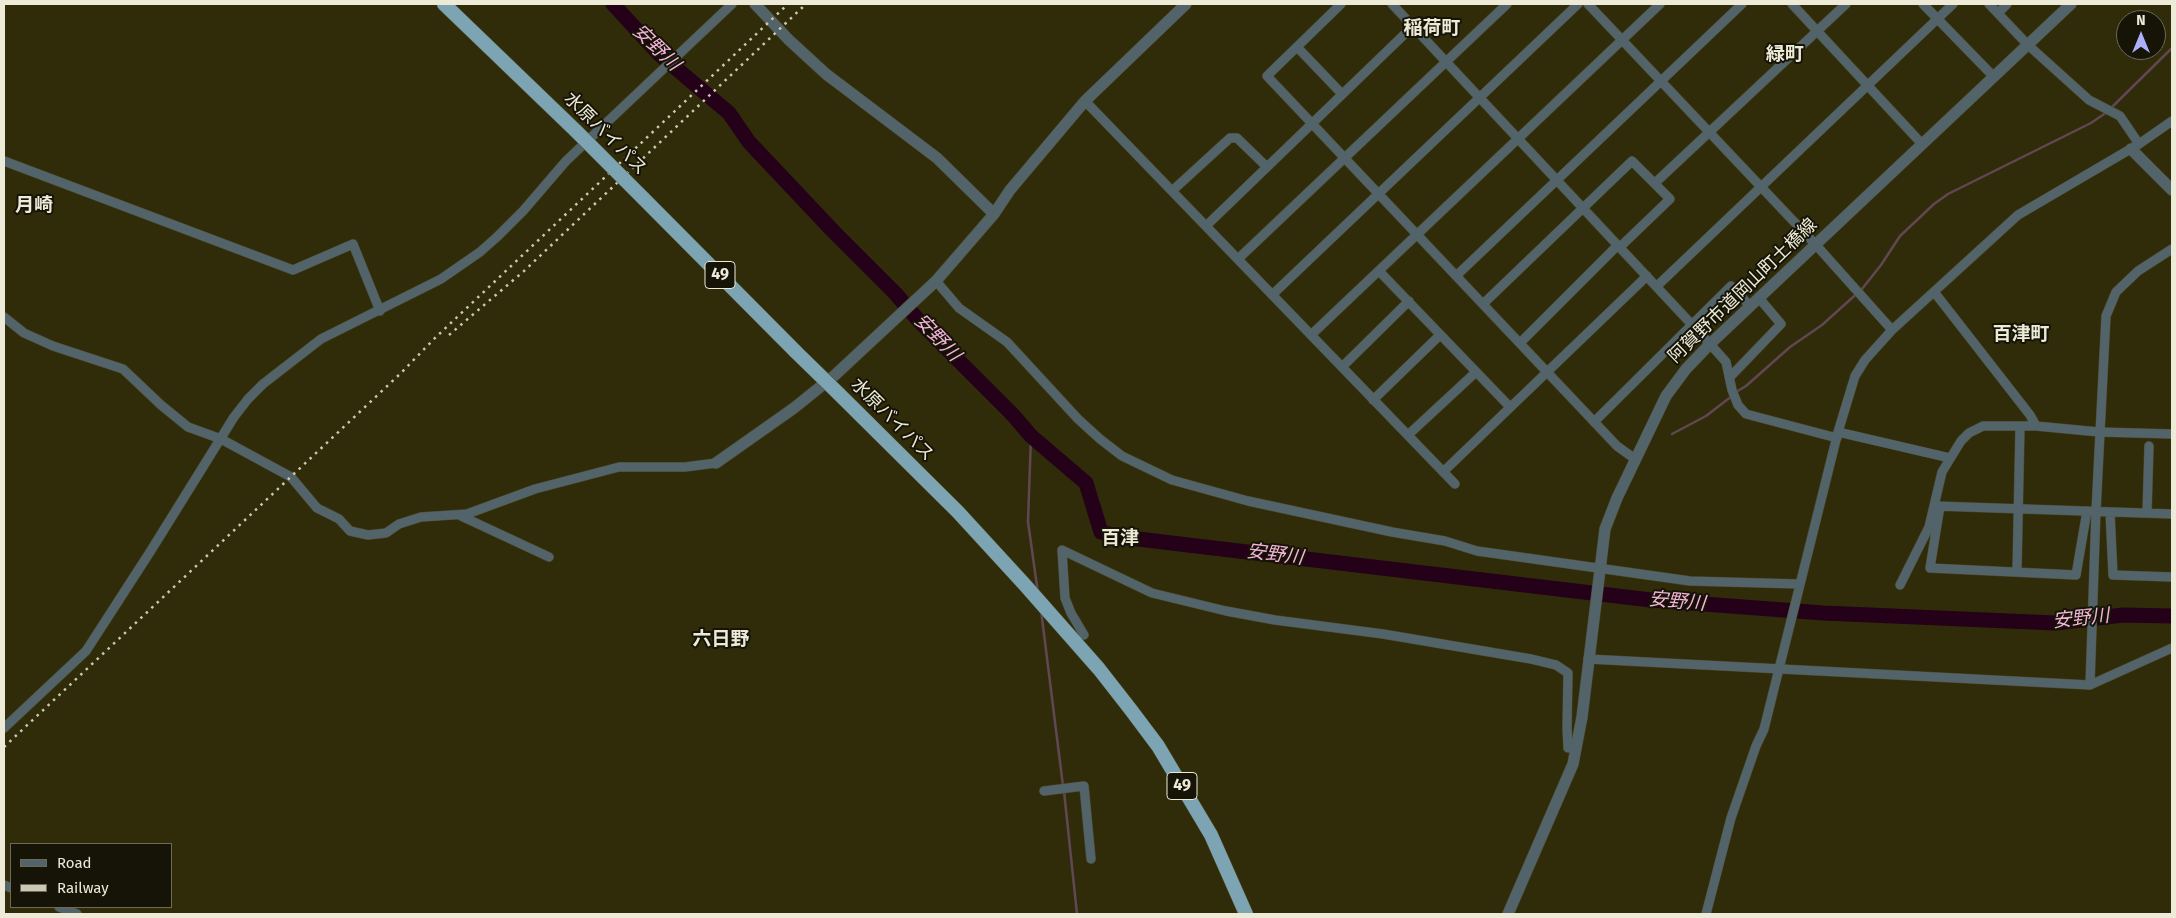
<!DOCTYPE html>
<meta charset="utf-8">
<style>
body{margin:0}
#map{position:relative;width:2176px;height:918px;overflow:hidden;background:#302c0a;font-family:"Fira Sans",sans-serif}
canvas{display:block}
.frame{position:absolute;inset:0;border:5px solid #edebd8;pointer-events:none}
.legend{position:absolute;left:10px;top:843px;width:162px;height:65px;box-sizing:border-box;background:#161407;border:1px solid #6c6a5b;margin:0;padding:6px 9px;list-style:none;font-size:15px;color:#edebd8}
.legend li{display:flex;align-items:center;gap:10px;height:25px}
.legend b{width:25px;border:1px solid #6c6a5b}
.north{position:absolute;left:2116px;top:10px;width:50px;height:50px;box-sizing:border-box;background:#161407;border:1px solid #6c6a5b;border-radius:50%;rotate:0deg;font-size:14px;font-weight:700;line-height:20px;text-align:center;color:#edebd8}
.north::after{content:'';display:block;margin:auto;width:18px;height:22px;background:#adaffb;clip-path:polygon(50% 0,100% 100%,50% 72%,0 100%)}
</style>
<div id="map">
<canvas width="2176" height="918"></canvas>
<div class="frame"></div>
<ul class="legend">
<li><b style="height:6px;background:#526369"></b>Road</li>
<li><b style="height:6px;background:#cbc9b3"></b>Railway</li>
</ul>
<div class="north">N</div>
</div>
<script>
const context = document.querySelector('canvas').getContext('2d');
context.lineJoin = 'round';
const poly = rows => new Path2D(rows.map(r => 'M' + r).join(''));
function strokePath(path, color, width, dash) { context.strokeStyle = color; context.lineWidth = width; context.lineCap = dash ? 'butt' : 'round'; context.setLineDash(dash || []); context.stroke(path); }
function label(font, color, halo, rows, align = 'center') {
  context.font = font + ' "Fira Sans","Noto Sans JP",sans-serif'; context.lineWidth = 4; context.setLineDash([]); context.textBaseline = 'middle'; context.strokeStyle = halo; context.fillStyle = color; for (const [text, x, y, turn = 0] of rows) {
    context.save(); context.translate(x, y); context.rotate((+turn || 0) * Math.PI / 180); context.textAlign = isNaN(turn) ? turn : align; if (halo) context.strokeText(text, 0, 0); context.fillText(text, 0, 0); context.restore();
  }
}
const stream = poly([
 [2111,108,2172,48],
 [1736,392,1746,386,1790,347,1822,325,1862,289,1881,265,1900,236,1934,204,1948,194,2091,123,2107,112],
 [1672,434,1706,416,1732,396],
 [1031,436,1028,522,1038,593],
 [1041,610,1063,786],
 [1064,791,1077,914]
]);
const river = poly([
 [613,4,659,54,729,113,749,142,833,231,895,293,920,322,1013,415,1031,436,1086,483,1101,532,1121,537,1651,600,1823,613,2055,623,2123,615,2172,616]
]);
const minor = poly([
 [1341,4,1267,76,1617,446,1635,459],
 [1392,4,1710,344,1726,362,1732,390,1738,405,1746,414,1837,438],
 [1588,4,1816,245,1892,330],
 [1792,4,1922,144],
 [1923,4,1994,77],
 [1989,4,2028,45,2089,100,2120,116,2139,144],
 [1998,13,2007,4],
 [1297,47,1342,94],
 [1085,101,1455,484],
 [4,161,293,270,353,244,380,311],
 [1655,183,1846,4],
 [1172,191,1230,138,1237,138,1267,167],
 [1206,226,1413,26],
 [1238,259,1507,4],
 [1379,271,1510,407],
 [1456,276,1742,4],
 [936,281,959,308,1007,342,1078,419,1100,439,1122,456,1172,480,1248,501,1392,532,1445,541,1477,551,1690,581,1799,584],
 [1657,286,1953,4],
 [1935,293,2030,415,2036,426],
 [1272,295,1578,4],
 [1483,304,1632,161,1670,199,1620,247],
 [4,317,24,333,53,346,123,369,161,405,188,427,221,439,291,477,317,508,339,519,350,531,368,535,386,533,399,524,421,517,467,514,535,489,619,467,685,467,716,463],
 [1311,335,1660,4],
 [1520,343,1618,245],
 [1342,367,1409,301],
 [1731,376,1781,324,1759,298],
 [1373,400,1440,335],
 [1594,422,1731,286,1750,306],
 [1838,432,1950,458],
 [1408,435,1476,372],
 [1443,472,1647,276],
 [1936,506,2172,514],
 [1940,506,1930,568,2076,575,2087,511],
 [2110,512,2113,575,2172,577],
 [2147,513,2149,446],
 [461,516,549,557],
 [2017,571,2020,426],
 [1900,585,1929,527,1942,472,1961,441,1969,433,1983,426,2036,426,2099,432,2172,434],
 [1084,635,1071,613,1065,598,1062,550,1152,593,1226,611,1275,620,1383,634,1531,659,1556,665,1568,673,1567,728,1568,748],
 [1588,659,2090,685,2172,648],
 [2090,685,2096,511,2106,316,2116,292,2138,271,2172,249],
 [4,728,86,651,150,552,234,417,248,399,263,384,321,339,441,279,480,252,498,236,523,211,566,161,732,4],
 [1044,791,1084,786,1091,859],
 [4,885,11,888],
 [59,907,77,914],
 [1706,914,1731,818,1756,746,1764,729,1838,432,1855,376,1865,360,1892,330,2018,215,2139,144,2172,121]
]);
const tertiary = poly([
 [755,4,789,40,826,74,937,158,994,214],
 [2131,149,2172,190],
 [716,463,794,408,835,375,936,281,994,214,1010,190,1085,101,1186,4],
 [1508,914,1573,764,1582,717,1605,529,1617,498,1666,396,1686,369,1710,344,2071,4]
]);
const trunk = poly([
 [444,4,576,131],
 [643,198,796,352],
 [838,393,958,512,1025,585,1099,669,1131,710,1158,746,1211,835,1246,914]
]);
const rail = poly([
 [449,335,524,271,806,4],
 [4,747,401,373,435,338,788,4]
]);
const trunkBridge = poly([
 [576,131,643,198],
 [796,352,838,393]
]);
const shields = [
 [720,275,30],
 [1182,786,30]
];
const shieldNames = [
 ["49",720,275],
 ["49",1182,786]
];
const streetNames = [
 ["水原バイパス",605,134,45],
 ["阿賀野市道岡山町土橋線",1743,291,-44],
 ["水原バイパス",892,420,45]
];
const neighbourhoodNames = [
 ["稲荷町",1432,29],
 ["緑町",1785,55],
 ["月崎",34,206],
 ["百津町",2021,335],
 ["百津",1120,539],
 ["六日野",721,640]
];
const waterNames = [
 ["安野川",656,48,44],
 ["安野川",937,338,46],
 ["安野川",1275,555,7],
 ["安野川",1677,602,5],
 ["安野川",2081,619,-6]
];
strokePath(stream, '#604752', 2.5);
strokePath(river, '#240119', 15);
strokePath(minor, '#4a4727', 10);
strokePath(tertiary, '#4a4727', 12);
strokePath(trunk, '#4a4727', 15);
strokePath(minor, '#526369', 9);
strokePath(tertiary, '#526369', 11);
strokePath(trunk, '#7da4b2', 14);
strokePath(rail, '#cbc9b3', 2.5, [2.5, 5]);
strokePath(trunkBridge, '#4a4727', 15, []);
strokePath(trunkBridge, '#7da4b2', 14);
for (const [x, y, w] of shields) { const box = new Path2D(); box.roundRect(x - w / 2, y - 13.5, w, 27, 4); context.fillStyle = '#161407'; context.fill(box); strokePath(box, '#edebd8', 1); }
label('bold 16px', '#edebd8', null, shieldNames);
label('18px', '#edebd8', '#161407', streetNames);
label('bold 19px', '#edebd8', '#161407', neighbourhoodNames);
label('italic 19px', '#f5b4da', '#161407', waterNames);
</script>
